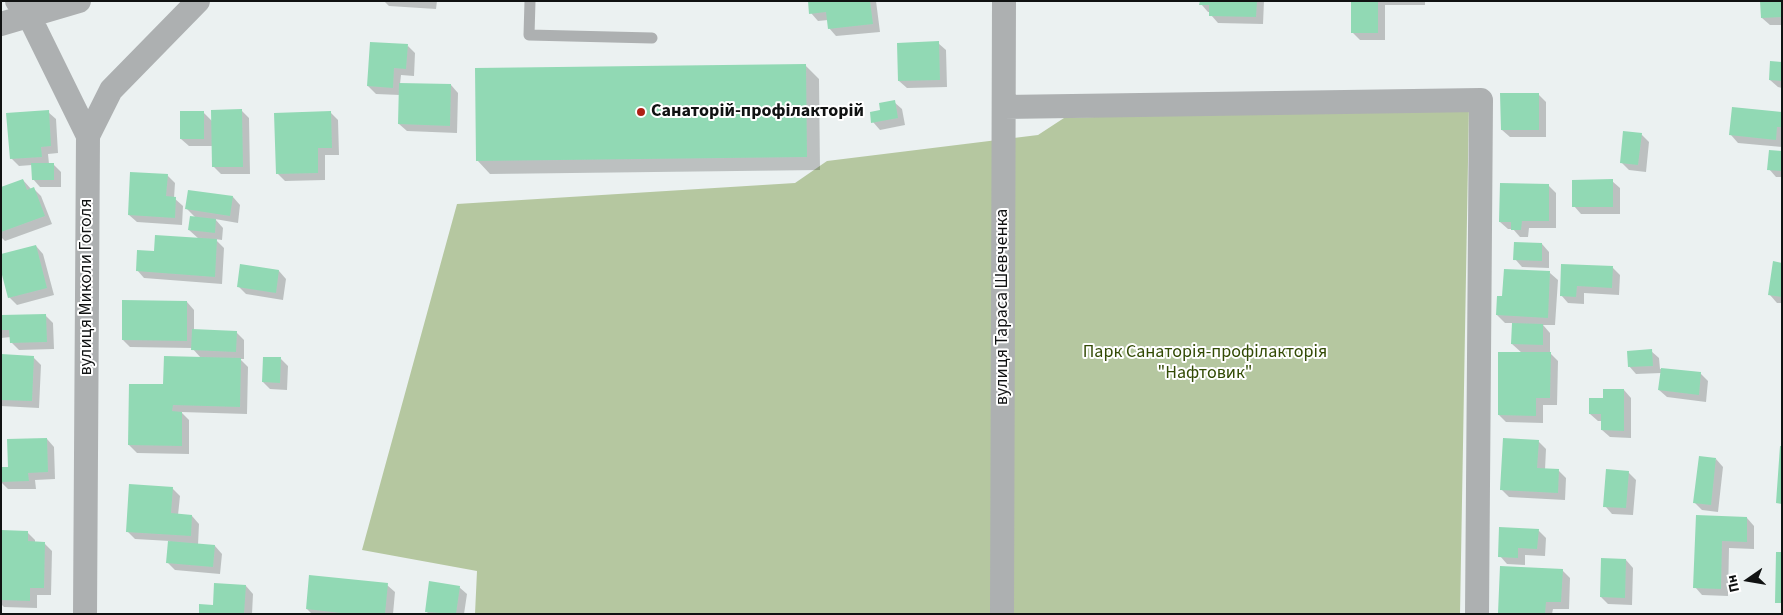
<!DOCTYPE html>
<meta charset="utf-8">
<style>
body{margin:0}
#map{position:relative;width:1783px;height:615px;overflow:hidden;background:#ebf1f1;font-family:"Source Sans 3",sans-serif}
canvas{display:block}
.frame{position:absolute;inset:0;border:2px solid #101212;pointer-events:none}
.north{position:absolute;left:1723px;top:555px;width:50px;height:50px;-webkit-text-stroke:4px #fff;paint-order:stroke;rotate:257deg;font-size:14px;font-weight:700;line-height:20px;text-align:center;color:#101212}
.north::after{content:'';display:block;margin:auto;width:18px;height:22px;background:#101212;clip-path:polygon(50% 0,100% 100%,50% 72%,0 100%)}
</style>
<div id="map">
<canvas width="1783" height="615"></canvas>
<div class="frame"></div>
<div class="north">Пн</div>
</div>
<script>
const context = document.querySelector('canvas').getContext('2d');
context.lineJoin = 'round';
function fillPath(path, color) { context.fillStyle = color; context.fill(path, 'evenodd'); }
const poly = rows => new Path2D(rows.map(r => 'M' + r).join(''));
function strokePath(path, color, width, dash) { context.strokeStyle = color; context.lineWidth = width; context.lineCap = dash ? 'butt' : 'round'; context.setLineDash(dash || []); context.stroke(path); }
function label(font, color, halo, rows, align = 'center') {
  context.font = font + ' "Source Sans 3",sans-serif'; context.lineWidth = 4; context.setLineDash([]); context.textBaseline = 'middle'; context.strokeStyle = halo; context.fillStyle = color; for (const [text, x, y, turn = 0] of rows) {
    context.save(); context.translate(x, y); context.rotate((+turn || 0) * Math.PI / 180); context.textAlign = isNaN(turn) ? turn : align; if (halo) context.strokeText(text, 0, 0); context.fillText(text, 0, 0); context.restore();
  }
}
const green = poly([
 [1469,105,1460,614,475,614,477,571,362,550,457,204,795,183,827,161,1038,135,1064,118]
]);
const shadow = poly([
 [384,1,437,1,436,9,389,6],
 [809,1,876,1,880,32,836,36,829,28,828,20,818,21,811,13],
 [1201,1,1264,1,1263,24,1218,23,1211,15,1211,12,1208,12,1201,4],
 [1352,1,1425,1,1425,5,1385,5,1385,40,1360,40,1352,32],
 [1690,1,1717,1,1717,2,1691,2],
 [1782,1,1782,25,1770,25,1762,18],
 [938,43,946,50,947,87,907,88,899,81],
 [408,46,415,53,414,76,401,75,400,84,451,85,458,93,457,133,407,131,399,124,400,95,376,94,368,86],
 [1782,63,1782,88,1778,87,1770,80],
 [805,65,819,79,820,170,490,174,477,160],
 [1538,94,1546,102,1546,137,1510,137,1502,130],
 [894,102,902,109,905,125,880,130,873,122],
 [242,111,249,118,250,174,221,174,214,167,213,146,189,146,181,139,203,112,213,122],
 [48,112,56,119,58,153,48,154,49,164,53,164,61,172,61,187,40,187,33,179,32,165,19,166,11,158],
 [330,112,338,120,339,155,325,155,325,180,285,181,277,173],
 [1782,113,1782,147,1738,143,1731,135],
 [1641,134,1649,142,1646,172,1629,170,1622,163],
 [1782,152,1782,177,1776,177,1769,169],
 [167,175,175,183,174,198,183,206,182,225,137,222,129,215],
 [23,180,31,189,34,189,41,196,52,224,5,241,1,237,1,188],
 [1612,181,1620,188,1620,214,1581,214,1574,206],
 [1548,185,1556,193,1556,228,1529,228,1528,237,1520,237,1513,229,1508,229,1500,222],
 [233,197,240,205,238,223,215,219,223,228,222,240,215,239,224,248,222,284,144,278,137,270,155,252,199,239,189,230,196,218,186,208],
 [1542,244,1549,252,1549,268,1522,267,1515,259],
 [36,246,43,254,54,295,17,305,9,297],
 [1782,264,1782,303,1777,303,1770,295],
 [1562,265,1613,268,1620,275,1619,295,1584,293,1584,304,1568,303,1561,295],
 [241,266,279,271,286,279,283,300,246,294,238,286],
 [1550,273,1558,280,1555,325,1543,325,1550,333,1550,353,1558,361,1557,405,1543,405,1543,423,1506,422,1499,415,1522,353,1512,344,1513,323,1505,323,1497,315,1503,297],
 [187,302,194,310,194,330,236,332,244,340,244,359,240,359,248,367,247,414,181,412,189,420,189,454,137,453,129,445,164,386,201,358,192,348,130,347,123,340],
 [45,315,53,323,54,349,19,350,11,342,11,337,1,338,1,316],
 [1651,351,1659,358,1660,369,1700,373,1708,381,1706,402,1667,397,1659,390,1661,373,1636,374,1629,366],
 [1,356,33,357,41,365,39,408,1,406],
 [281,359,288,366,287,390,270,389,263,382],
 [1624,390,1631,398,1631,438,1610,437,1602,430,1602,421,1598,421,1590,414,1604,399],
 [47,439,54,447,55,479,35,480,36,489,8,489,1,482,1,466,2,468,9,468],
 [1538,441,1546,449,1545,470,1559,471,1566,478,1565,500,1509,497,1501,489],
 [1716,459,1723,467,1718,512,1702,510,1695,503],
 [1628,472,1636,480,1633,515,1612,514,1605,506],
 [172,488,180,496,178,515,192,516,199,524,198,545,215,546,222,554,220,574,175,570,168,563,170,541,135,539,127,531],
 [1697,516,1747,518,1754,526,1754,549,1729,548,1728,596,1702,595,1695,587],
 [1538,530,1546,538,1545,556,1525,555,1525,565,1507,564,1500,556],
 [1,531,27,532,35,540,35,543,45,544,52,551,51,595,37,595,37,608,4,607,1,604],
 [1626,560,1633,568,1632,605,1608,604,1601,597],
 [1562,570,1570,578,1569,609,1553,609,1552,614,1501,614,1499,612],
 [387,585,395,592,393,614,312,614,307,609],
 [246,586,253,594,252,614,200,614],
 [459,587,467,594,464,614,429,614,426,611]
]);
const building = poly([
 [808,1,870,1,873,24,828,29,826,12,809,14],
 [1200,1,1257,1,1256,17,1209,16,1209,5,1199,5],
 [1351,1,1378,1,1378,33,1351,33],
 [1760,1,1782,1,1782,17,1761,18],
 [939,41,940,80,898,81,897,43],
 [370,42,408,44,406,69,394,68,393,88,367,86],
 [1770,61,1782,62,1782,81,1769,80],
 [806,64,807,157,476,161,475,68],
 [399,83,451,84,450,126,398,124],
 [1500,93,1539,93,1539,130,1501,130],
 [895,100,898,118,871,123,870,112,880,110,879,103],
 [1732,107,1782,112,1782,127,1777,127,1776,140,1729,135],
 [242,109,243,167,212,167,211,110],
 [49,110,51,146,41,147,42,157,10,159,6,113],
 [180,111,204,111,204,139,180,139],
 [331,111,332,148,318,148,318,173,276,174,274,113],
 [1623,131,1642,133,1638,165,1620,163],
 [1769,150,1782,151,1782,171,1767,170],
 [31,163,54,163,54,180,32,180],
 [130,172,168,174,166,196,176,197,175,218,128,215],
 [23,179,27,190,34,187,45,216,1,232,1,187],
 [1613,179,1613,207,1572,207,1572,180],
 [1500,183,1549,184,1549,221,1522,221,1521,230,1511,230,1511,222,1499,222],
 [188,190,233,196,230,216,185,209],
 [190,216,216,219,215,233,188,230],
 [155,235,217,239,215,277,136,271,137,250,154,251],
 [1514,242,1542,243,1542,261,1513,260],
 [36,245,47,288,8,298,1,271,1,254],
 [1773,261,1782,263,1782,297,1768,295],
 [240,264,279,270,276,293,237,287],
 [1561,264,1613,266,1612,288,1577,286,1576,297,1560,296],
 [1504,269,1550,271,1548,318,1496,315,1497,296,1502,296],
 [122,300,187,301,187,341,122,340],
 [46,314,47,342,10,343,9,330,1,330,1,315],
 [1512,323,1543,324,1543,345,1511,344],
 [192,329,237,331,236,352,191,350],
 [1652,349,1653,366,1628,367,1627,351],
 [1498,352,1551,352,1550,398,1536,398,1536,416,1498,415],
 [1,354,34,356,32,401,1,400],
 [164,356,241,358,240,407,173,405,172,411,182,412,182,446,128,445,129,384,163,384],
 [263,357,281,357,280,383,262,382],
 [1661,368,1701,372,1699,395,1658,390],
 [1603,389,1624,389,1624,431,1601,430,1601,414,1589,414,1589,398,1603,398],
 [47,438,48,472,28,473,29,481,1,482,1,467,8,467,7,439],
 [1503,438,1539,440,1537,468,1559,469,1558,493,1500,490],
 [1780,446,1782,446,1782,504,1776,503],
 [1699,456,1716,458,1711,505,1693,503],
 [1606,469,1629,471,1626,508,1603,507],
 [129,484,173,487,171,513,192,515,191,536,126,532],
 [1696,515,1747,517,1747,542,1722,541,1721,589,1693,588],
 [1499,527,1539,529,1537,549,1518,548,1518,558,1498,557],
 [1,530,28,531,28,541,45,542,44,588,30,588,30,601,1,600],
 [168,541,215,545,213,567,166,563],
 [1776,552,1782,552,1782,603,1775,603],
 [1601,558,1626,559,1625,598,1600,597],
 [1500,566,1563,569,1561,602,1546,602,1545,614,1498,613],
 [309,575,388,583,385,614,350,614,306,609],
 [429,581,460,586,456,614,425,612],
 [214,583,246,585,244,614,199,614,199,604,213,605]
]);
const service = poly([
 [530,1,529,35,652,38]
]);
const minor = poly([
 [17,1,29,16,88,136],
 [1,24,79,1],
 [1004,107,1481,100,1477,614],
 [85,614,88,136,111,90,198,1],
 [1002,614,1004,1]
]);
const markers = [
 [641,112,5,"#af1f15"]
];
const poiNames = [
 ["Санаторій-профілакторій",651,112]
];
const streetNames = [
 ["вулиця Миколи Гоголя",87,287,-90],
 ["вулиця Тараса Шевченка",1003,307,-90]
];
const parkNames = [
 ["Парк Санаторія-профілакторія",1205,353],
 ["\"Нафтовик\"",1205,374]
];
fillPath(green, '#b5c7a0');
fillPath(shadow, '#0003');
fillPath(building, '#91d9b4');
strokePath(service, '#adb0b1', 11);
strokePath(minor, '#adb0b1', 24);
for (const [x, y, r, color] of markers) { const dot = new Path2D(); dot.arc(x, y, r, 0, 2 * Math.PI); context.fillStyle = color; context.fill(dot); strokePath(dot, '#fff', 2); }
label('bold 18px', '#101212', '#fff', poiNames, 'left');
label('18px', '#101212', '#fff', streetNames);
label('18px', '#324a04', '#fff', parkNames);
</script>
